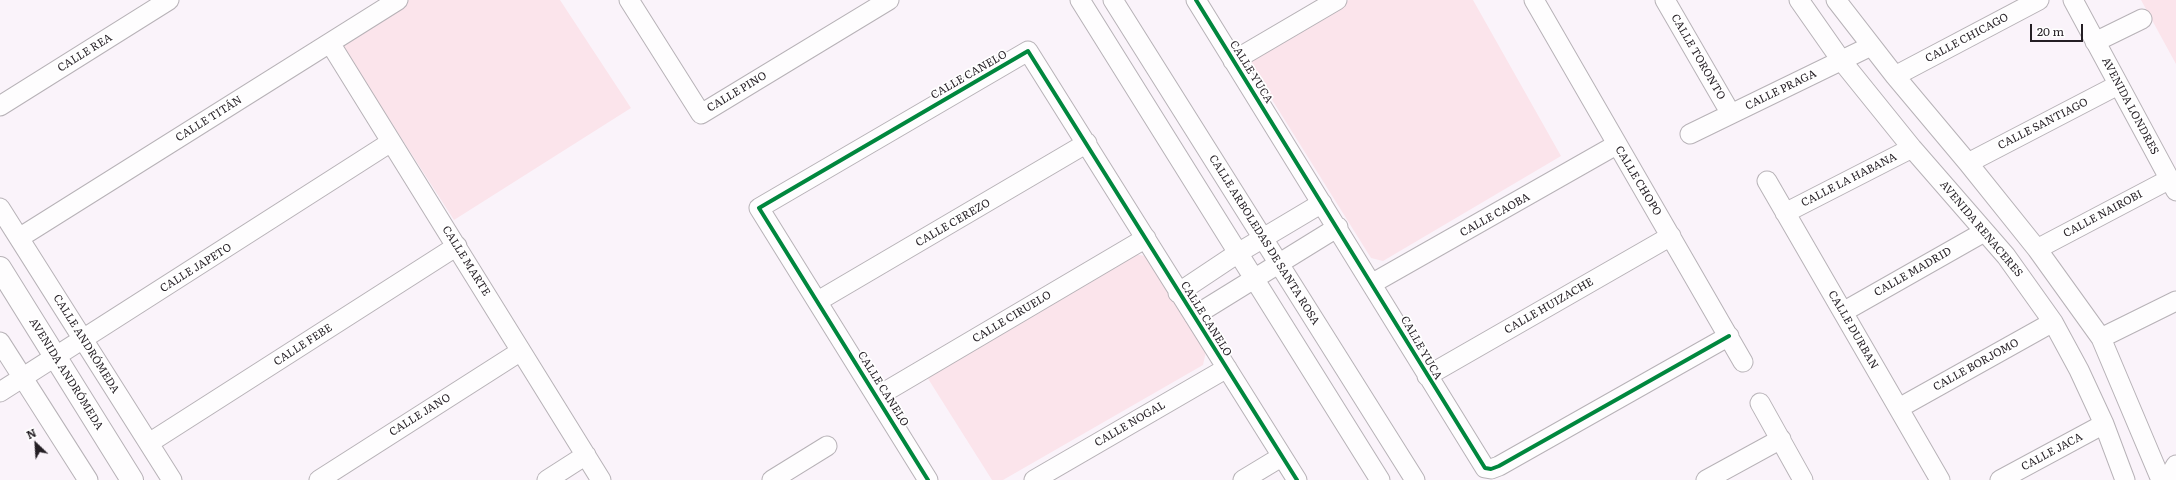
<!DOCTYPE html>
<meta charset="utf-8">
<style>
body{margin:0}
#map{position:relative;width:2176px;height:480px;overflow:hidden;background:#faf3fa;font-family:Literata,serif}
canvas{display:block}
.north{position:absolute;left:16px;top:424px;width:40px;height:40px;-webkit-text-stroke:3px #fff;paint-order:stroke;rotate:335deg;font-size:11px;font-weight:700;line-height:16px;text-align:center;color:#241e24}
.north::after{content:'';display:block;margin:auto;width:14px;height:18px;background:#241e24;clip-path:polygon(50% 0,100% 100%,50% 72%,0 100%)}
.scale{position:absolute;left:2030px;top:24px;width:53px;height:18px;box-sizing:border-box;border:2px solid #241e24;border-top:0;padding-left:5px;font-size:12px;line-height:14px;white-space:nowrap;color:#241e24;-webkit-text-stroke:3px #fff;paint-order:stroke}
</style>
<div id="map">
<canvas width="2176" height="480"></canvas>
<div class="north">N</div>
<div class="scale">20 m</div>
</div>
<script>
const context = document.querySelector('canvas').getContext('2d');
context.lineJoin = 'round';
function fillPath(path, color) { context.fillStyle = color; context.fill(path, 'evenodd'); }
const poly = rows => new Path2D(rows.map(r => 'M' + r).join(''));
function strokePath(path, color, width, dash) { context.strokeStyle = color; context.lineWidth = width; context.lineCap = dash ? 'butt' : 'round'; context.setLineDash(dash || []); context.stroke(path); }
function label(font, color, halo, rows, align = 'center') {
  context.font = font + ' Literata,serif'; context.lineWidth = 3.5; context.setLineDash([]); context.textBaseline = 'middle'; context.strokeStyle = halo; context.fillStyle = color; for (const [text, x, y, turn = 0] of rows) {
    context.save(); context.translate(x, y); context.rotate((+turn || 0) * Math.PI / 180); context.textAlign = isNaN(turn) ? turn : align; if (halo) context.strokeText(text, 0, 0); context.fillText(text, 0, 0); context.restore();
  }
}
const green = poly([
 [407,0,560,0,631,108,454,220,342,46],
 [1349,0,1473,0,1561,156,1383,261,1371,258,1251,66,1254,54],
 [2141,0,2176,0,2176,64],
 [1132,254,1146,256,1207,347,1203,365,1003,480,992,480,927,377]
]);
const street = poly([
 [629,0,701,114,889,0],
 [1080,0,1380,480],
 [1113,0,1415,480],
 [1196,0,1485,468,1491,469,1499,466,1729,336],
 [1534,0,1743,362],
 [1665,0,1731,114],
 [1799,0,1841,60,1912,148,2006,256,2053,322,2079,370,2104,424,2125,480],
 [1836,0,1895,76,1968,163,2037,249,2101,338,2161,480],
 [2073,0,2176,191],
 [2095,42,2142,19],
 [330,43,601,480],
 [1233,61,1337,0],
 [1895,76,2039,0],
 [0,106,169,0],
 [1690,134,1871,46],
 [1968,163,2118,85],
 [1767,181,1940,480],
 [0,208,172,480],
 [1785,213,1912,148],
 [19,238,398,0],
 [2037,249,2170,179],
 [1373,283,1616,145],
 [1178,293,1238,253,1322,203],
 [818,301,1087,143],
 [1843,312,1984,232],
 [1194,316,1338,227],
 [2101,338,2176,301],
 [0,342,88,480],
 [1427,376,1671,236],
 [0,392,391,142],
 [878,396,1146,238],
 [1760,403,1803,480],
 [1899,408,2053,322],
 [149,443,457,246],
 [319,480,521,351],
 [547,480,586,455],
 [772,480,827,446],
 [928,480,759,208,1028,51,1297,480],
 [1034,480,1227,368],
 [1243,480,1281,457],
 [1706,480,1781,439],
 [2000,480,2104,424],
 [2167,480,2176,465]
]);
const secondary = poly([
 [0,268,132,480]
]);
const cycleway = poly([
 [1196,0,1485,468,1491,469,1499,466,1729,336],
 [928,480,759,208,1028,51,1297,480]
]);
const streetNames = [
 ["CALLE CHICAGO",1967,38,-28],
 ["CALLE REA",85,53,-32],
 ["CALLE TORONTO",1698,57,60],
 ["CALLE YUCA",1251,72,58],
 ["CALLE CANELO",969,75,-30],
 ["CALLE PRAGA",1781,90,-26],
 ["CALLE PINO",737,92,-31],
 ["AVENIDA LONDRES",2130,106,62],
 ["CALLE TITÁN",209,119,-32],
 ["CALLE SANTIAGO",2043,124,-27],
 ["CALLE LA HABANA",1849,180,-27],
 ["CALLE CHOPO",1638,181,59],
 ["CALLE NAIROBI",2103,214,-28],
 ["CALLE CAOBA",1495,215,-29],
 ["CALLE CEREZO",953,223,-30],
 ["AVENIDA RENACERES",1981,229,50],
 ["CALLE ARBOLEDAS DE SANTA ROSA",1264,240,58],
 ["CALLE MARTE",466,261,58],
 ["CALLE JAPETO",196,268,-32],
 ["CALLE MADRID",1913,272,-30],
 ["CALLE HUIZACHE",1549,306,-30],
 ["CALLE CIRUELO",1012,317,-31],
 ["CALLE CANELO",1206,319,58],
 ["CALLE DURBAN",1853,330,60],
 ["CALLE ANDRÓMEDA",86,344,58],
 ["CALLE FEBE",303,345,-33],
 ["CALLE YUCA",1421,348,60],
 ["CALLE BORJOMO",1976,365,-29],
 ["AVENIDA ANDRÓMEDA",66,374,58],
 ["CALLE CANELO",883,389,58],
 ["CALLE JANO",420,415,-32],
 ["CALLE NOGAL",1130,424,-30],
 ["CALLE JACA",2052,452,-28]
];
fillPath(green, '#fbe4eb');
strokePath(street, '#b7b2b7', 21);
strokePath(secondary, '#b7b2b7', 24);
strokePath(street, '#fefdfe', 19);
strokePath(secondary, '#fefdfe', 22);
strokePath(cycleway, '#00873e', 4);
label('11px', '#241e24', '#fff', streetNames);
</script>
